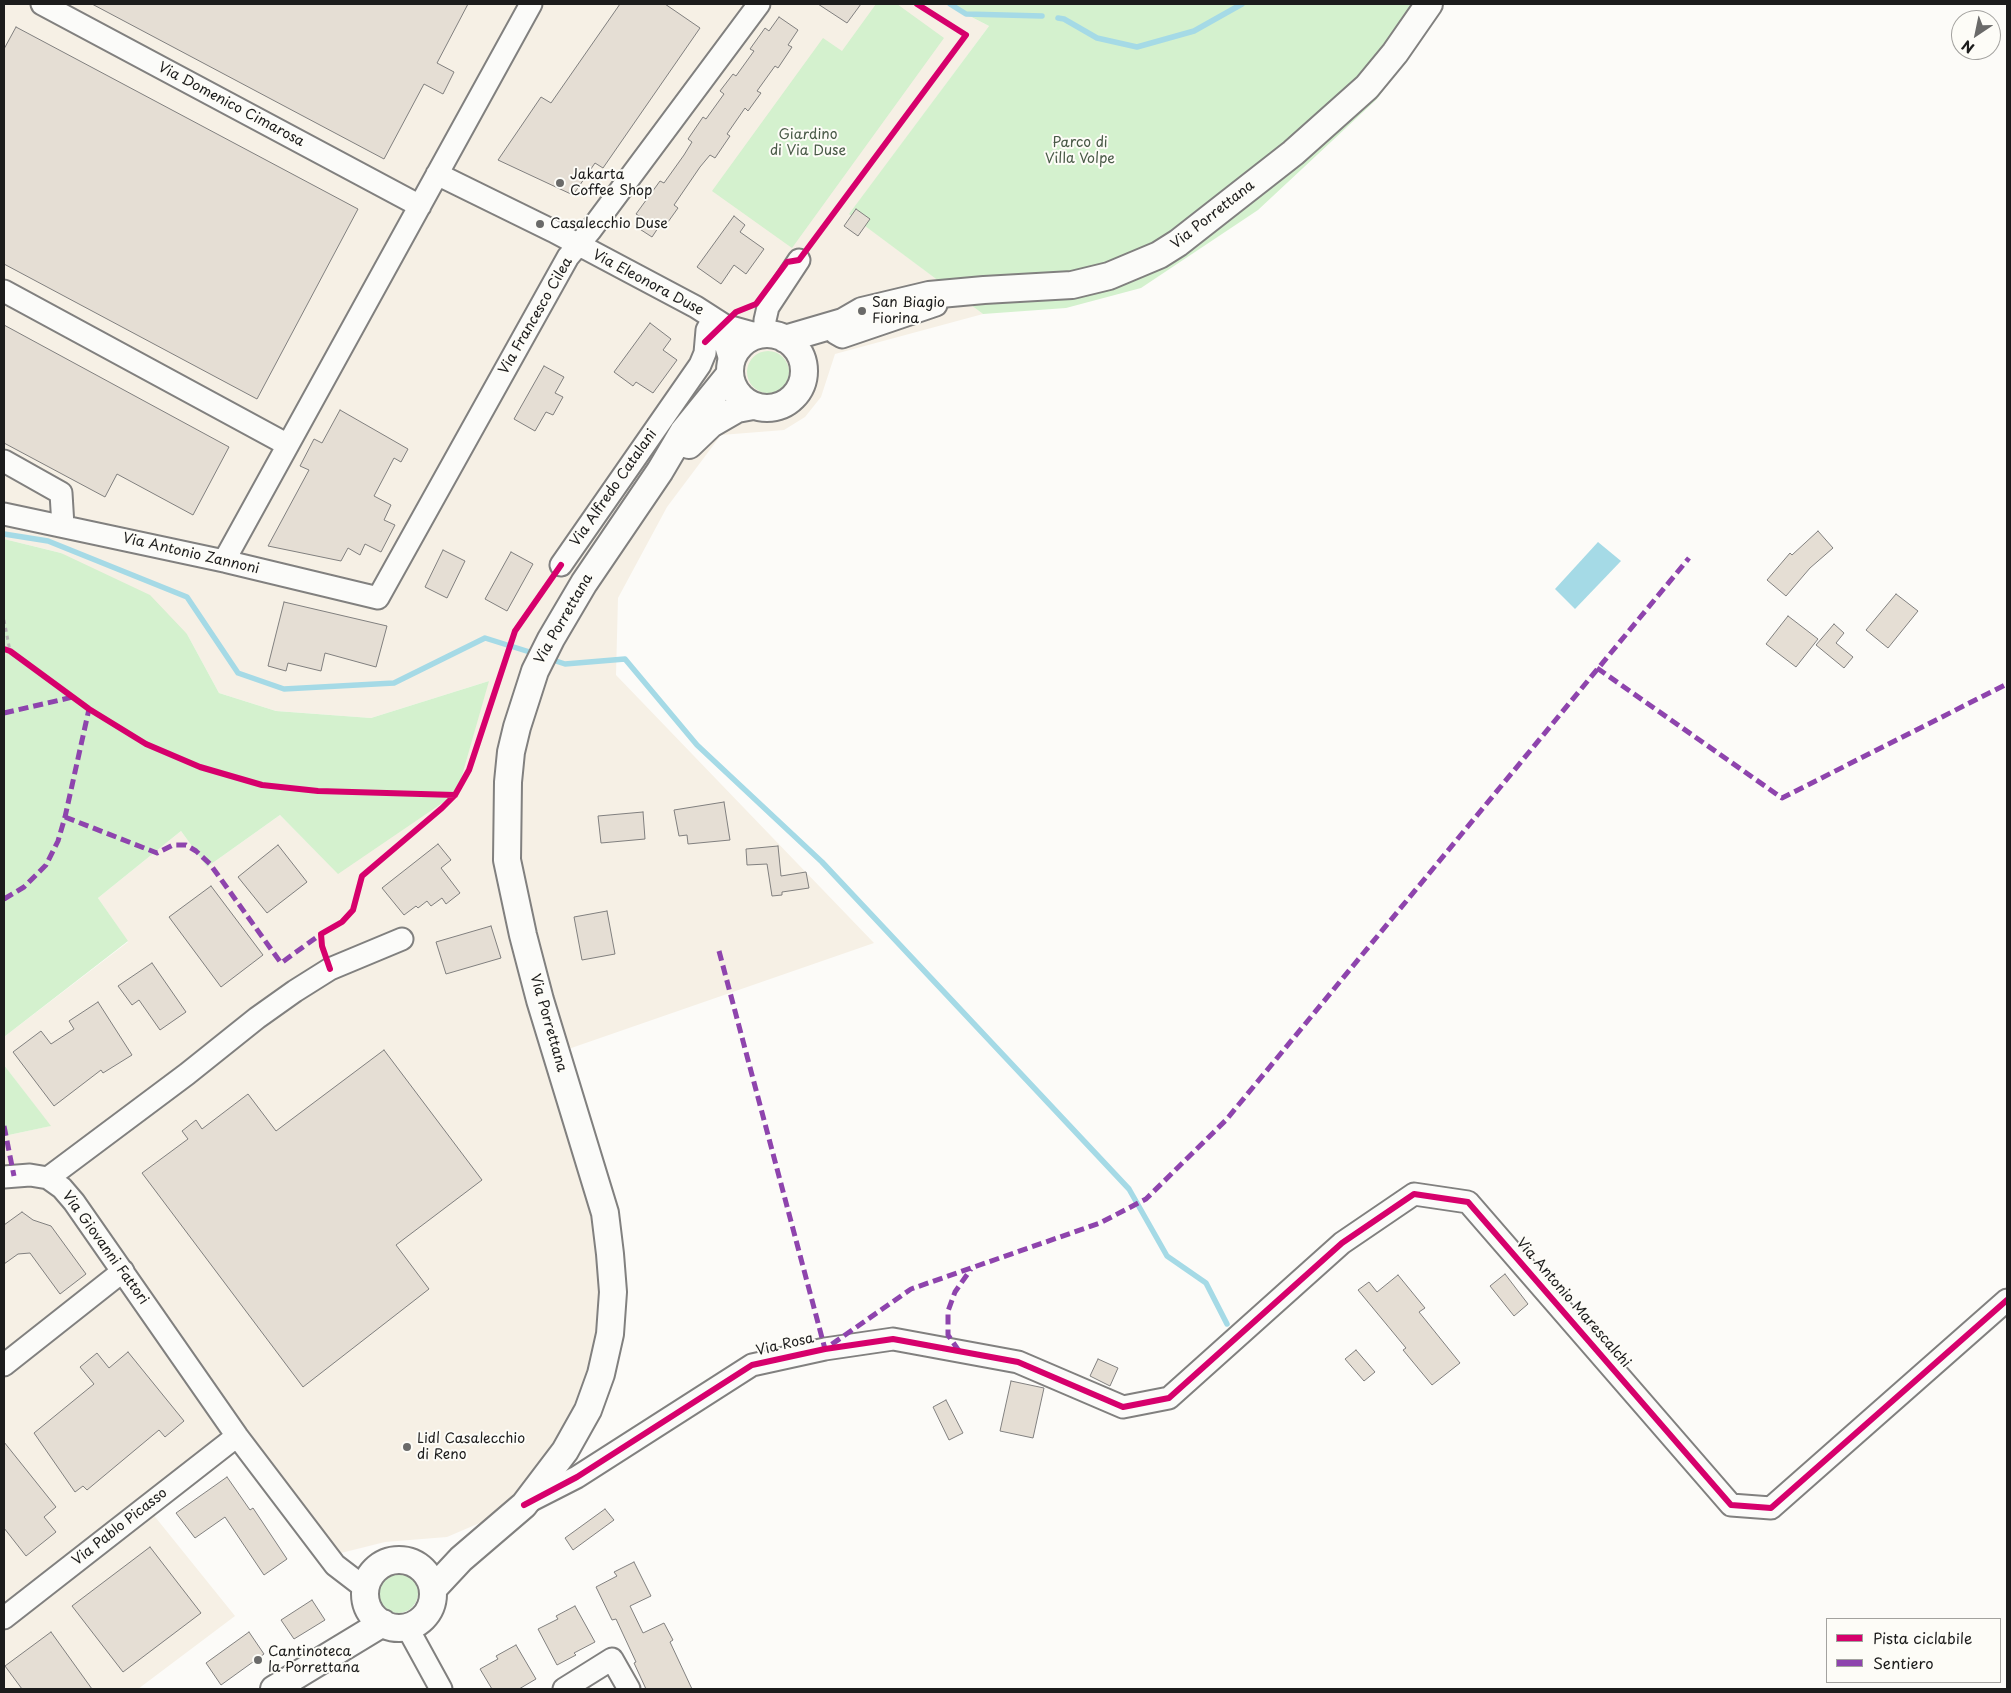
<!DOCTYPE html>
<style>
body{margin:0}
#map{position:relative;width:2011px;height:1693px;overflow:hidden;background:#fcfbf8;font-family:"Playpen Sans",sans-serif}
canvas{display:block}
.frame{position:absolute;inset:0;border:5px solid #1c1c1c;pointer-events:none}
.legend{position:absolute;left:1826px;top:1618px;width:175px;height:65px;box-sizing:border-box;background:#fdfcf7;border:1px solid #a3a29f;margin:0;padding:6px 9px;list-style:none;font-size:15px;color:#1c1c1c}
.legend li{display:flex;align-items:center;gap:10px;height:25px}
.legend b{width:25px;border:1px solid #a3a29f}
.north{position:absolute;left:1951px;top:10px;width:50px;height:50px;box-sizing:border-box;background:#fdfcf7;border:1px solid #a3a29f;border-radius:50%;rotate:214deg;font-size:14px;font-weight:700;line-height:20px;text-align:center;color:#1c1c1c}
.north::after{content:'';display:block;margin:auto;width:18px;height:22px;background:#6a6a69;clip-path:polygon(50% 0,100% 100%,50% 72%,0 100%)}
</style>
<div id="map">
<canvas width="2011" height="1693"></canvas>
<div class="frame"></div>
<ul class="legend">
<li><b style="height:6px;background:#d6006c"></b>Pista ciclabile</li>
<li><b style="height:6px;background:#8e44ad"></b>Sentiero</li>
</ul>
<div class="north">N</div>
</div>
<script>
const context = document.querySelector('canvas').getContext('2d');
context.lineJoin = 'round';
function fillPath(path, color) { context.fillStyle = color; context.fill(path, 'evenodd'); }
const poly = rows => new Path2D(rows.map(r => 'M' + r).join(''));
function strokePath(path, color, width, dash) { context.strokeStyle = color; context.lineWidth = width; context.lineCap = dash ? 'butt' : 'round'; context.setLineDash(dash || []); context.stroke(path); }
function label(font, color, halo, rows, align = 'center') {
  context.font = font + ' "Playpen Sans",sans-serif'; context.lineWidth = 4; context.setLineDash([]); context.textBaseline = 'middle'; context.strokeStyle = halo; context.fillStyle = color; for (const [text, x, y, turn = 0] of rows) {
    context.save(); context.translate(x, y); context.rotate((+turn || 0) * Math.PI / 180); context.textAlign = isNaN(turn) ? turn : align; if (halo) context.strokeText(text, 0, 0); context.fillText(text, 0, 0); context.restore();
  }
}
const built = poly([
 [4,4,946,4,989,26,850,214,983,314,835,354,821,397,805,417,784,430,721,435,667,507,618,598,616,675,874,943,554,1054,597,1194,607,1358,547,1477,482,1522,447,1537,385,1542,337,1554,249,1443,152,1513,235,1616,138,1689,4,1689,4,1136,50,1126,4,1065,4,1037,128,942,98,898,181,831,207,867,280,815,338,873,489,681,371,718,276,711,219,693,187,634,61,553,4,539]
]);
const green = poly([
 [876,4,897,4,944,38,792,248,712,191,823,38,842,51],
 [946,4,1440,4,1416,44,1377,99,1258,210,1141,288,1066,308,983,314,849,214,989,26],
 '747 372a21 21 0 1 1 42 0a21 21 0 1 1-42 0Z',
 [4,539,61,553,150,595,187,634,219,693,276,711,371,718,489,681,457,793,338,874,280,815,207,867,181,831,98,898,128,941,4,1037],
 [4,1065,51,1126,4,1136],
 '378 1593a20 20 0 1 1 40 0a20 20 0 1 1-40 0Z'
]);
const water = poly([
 [1598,542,1621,561,1575,609,1555,589]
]);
const stream = poly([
 [950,4,966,14,1042,16],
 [1058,18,1064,19,1097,38,1137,47,1194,31,1242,4],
 [4,534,48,541,187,597,238,673,284,689,394,683,485,638,536,654],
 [550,659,565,664,625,659,697,745,822,862,1129,1189,1167,1256,1206,1283,1227,1324]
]);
const building = poly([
 [92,4,468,4,437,63,454,72,443,94,424,84,384,159,92,4],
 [620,4,665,4,700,28,603,168,595,163,573,195,498,160,541,97,551,103,620,4],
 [818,4,861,4,847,23,818,4],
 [779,17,798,30,788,45,792,47,778,68,775,66,757,91,761,93,748,111,745,108,727,134,730,136,715,158,710,155,700,167,674,205,678,208,668,222,664,219,652,237,635,226,641,217,636,214,660,181,664,183,684,155,692,142,688,139,703,117,706,119,724,94,720,91,733,74,736,76,754,51,750,49,765,28,769,31,779,17],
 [16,27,358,209,257,399,4,264,4,49,16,27],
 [856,209,870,219,858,236,844,226,856,209],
 [734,216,745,225,740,232,764,249,746,274,734,265,721,284,697,267,734,216],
 [650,323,671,339,663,350,677,360,653,393,636,382,633,386,614,372,650,323],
 [4,325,229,447,193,515,117,474,105,497,4,443,4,325],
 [544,366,564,377,555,393,563,397,553,415,546,412,535,431,514,419,544,366],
 [340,410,408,449,401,462,394,458,374,496,391,505,384,520,395,525,381,552,365,544,360,555,348,548,341,561,268,546,309,470,300,466,314,439,322,443,340,410],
 [1818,531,1833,548,1810,568,1786,596,1767,580,1790,553,1792,555,1818,531],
 [443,550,465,561,447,598,425,587,443,550],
 [511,552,533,564,507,611,485,599,511,552],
 [1896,594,1918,611,1888,648,1866,630,1896,594],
 [284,602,387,626,376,667,325,653,321,671,288,663,286,671,268,666,284,602],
 [1788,616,1818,639,1796,667,1766,644,1788,616],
 [1834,624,1844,633,1836,643,1853,657,1844,668,1816,645,1834,624],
 [724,802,730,840,688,844,687,835,679,836,674,810,724,802],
 [643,812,645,839,601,843,598,816,643,812],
 [438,844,451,860,441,868,460,893,446,904,442,898,431,906,427,901,418,908,416,906,404,915,382,888,438,844],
 [278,845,307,882,267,913,238,877,278,845],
 [778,846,781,876,806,872,809,888,782,892,782,895,772,896,767,864,747,865,746,849,778,846],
 [211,886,263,955,221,987,169,917,211,886],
 [607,911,615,954,582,960,574,917,607,911],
 [491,926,501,958,446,974,436,942,491,926],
 [152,963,186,1012,160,1030,139,1000,132,1005,118,986,152,963],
 [98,1002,132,1055,103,1073,101,1070,54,1106,13,1052,41,1031,51,1044,74,1029,69,1021,98,1002],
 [384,1050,482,1180,396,1245,429,1289,303,1387,142,1173,188,1139,182,1131,196,1120,202,1129,248,1094,276,1131,384,1050],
 [22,1212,33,1220,51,1226,86,1274,60,1294,30,1253,18,1254,4,1264,4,1225,22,1212],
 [1505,1274,1528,1304,1514,1316,1490,1286,1505,1274],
 [1398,1275,1425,1308,1419,1312,1460,1363,1432,1385,1403,1350,1406,1348,1358,1290,1369,1282,1377,1292,1398,1275],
 [1356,1350,1375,1372,1364,1381,1345,1359,1356,1350],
 [128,1352,184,1421,165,1437,159,1430,87,1490,83,1486,75,1492,34,1433,94,1384,80,1367,97,1353,109,1368,128,1352],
 [1098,1359,1118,1368,1110,1386,1090,1376,1098,1359],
 [1011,1381,1044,1388,1033,1438,1000,1431,1011,1381],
 [946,1400,963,1433,949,1440,933,1407,946,1400],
 [4,1442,56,1507,44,1517,56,1532,26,1556,4,1528,4,1442],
 [227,1477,250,1510,253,1508,287,1559,264,1575,225,1517,195,1538,176,1513,227,1477],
 [605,1509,614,1520,573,1550,565,1538,605,1509],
 [150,1547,201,1613,123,1672,72,1606,150,1547],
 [634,1562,651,1596,630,1606,643,1633,664,1623,673,1640,670,1642,692,1689,646,1689,634,1663,636,1662,616,1619,612,1620,596,1587,617,1576,614,1572,634,1562],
 [312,1600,325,1620,294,1639,281,1620,312,1600],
 [575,1606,595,1642,574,1653,576,1655,557,1665,538,1629,558,1619,556,1616,575,1606],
 [51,1632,92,1689,22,1689,5,1666,51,1632],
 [249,1632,264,1654,221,1685,206,1663,249,1632],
 [516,1645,536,1679,519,1689,492,1689,480,1669,498,1659,496,1656,516,1645]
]);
const path = poly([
 [4,620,10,651]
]);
const minor = poly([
 [42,4,420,206],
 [437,174,553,231,696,307,724,325,760,335],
 [4,291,288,445],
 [724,325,726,347,731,363],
 [835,333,842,337,936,305],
 [765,334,765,320,768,307,799,260],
 [4,461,61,493,63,526],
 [4,514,224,561,378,598,568,257,590,231,759,4],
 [224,561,531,4],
 [561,565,700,365,705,353,707,330,713,319],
 [4,1177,30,1175,48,1178],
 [4,1365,123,1271],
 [526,1503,577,1477,752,1365,825,1349,893,1339,1018,1362,1123,1407,1169,1398,1342,1243,1414,1194,1468,1202,1731,1505,1771,1508,2007,1300],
 [365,1588,335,1565,237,1436,74,1202,62,1188,48,1178,187,1074,257,1018,295,991,330,969,402,939],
 [4,1618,237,1436],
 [407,1627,441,1689],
 [564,1689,612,1659,629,1689]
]);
const major = poly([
 '730 371a37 37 0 1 1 74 0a37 37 0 1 1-74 0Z',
 [785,339,843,322,862,311,929,295,984,290,1072,285,1109,276,1159,255,1178,243,1293,153,1367,87,1395,53,1429,4],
 [689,445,711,424,737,409,753,406],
 '365 1594a34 34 0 1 1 68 0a34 34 0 1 1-68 0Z',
 [433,1589,461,1559,524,1505,565,1451,588,1410,601,1374,610,1334,613,1292,610,1254,605,1213,540,1000,523,935,507,860,508,782,511,752,517,727,535,671,551,639,584,583,660,471,683,432,730,374],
 [274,1689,383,1623]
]);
const quiet = poly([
 [1597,668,1782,798,2007,684],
 [4,713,73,697],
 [65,817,157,853,173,845,186,845,196,851,210,864,281,963,321,934],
 [4,899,24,887,46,865,58,841,65,817,89,709],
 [719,951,825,1349,911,1289,1100,1223,1146,1199,1226,1120,1689,558],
 [4,1126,14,1176],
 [959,1351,948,1335,948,1311,955,1292,971,1269]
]);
const cycleway = poly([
 [705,342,736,312,756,304,787,262,799,260,966,35,917,4],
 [4,649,10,651,89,709,146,744,200,767,262,785,318,791,455,795],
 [330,969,322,946,321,934,342,922,353,910,362,876,442,808,455,795,469,770,515,631,561,565],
 [524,1505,577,1477,752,1365,825,1349,893,1339,1018,1362,1123,1407,1169,1398,1342,1243,1414,1194,1468,1202,1731,1505,1771,1508,2007,1300]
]);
const markers = [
 [560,183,5,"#6a6a69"],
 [540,224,5,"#6a6a69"],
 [862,311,5,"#6a6a69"],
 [407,1447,5,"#6a6a69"],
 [258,1660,5,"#6a6a69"]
];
const streetNames = [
 ["Via Domenico Cimarosa",231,105,28],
 ["Via Porrettana",1213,215,-38],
 ["Via Eleonora Duse",648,283,28],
 ["Via Francesco Cilea",536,316,-60],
 ["Via Alfredo Catalani",614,488,-55],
 ["Via Antonio Zannoni",191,554,13],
 ["Via Porrettana",564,619,-60],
 ["Via Porrettana",548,1023,74],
 ["Via Giovanni Fattori",105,1248,54],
 ["Via Antonio Marescalchi",1573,1303,49],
 ["Via Rosa",785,1345,-13],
 ["Via Pablo Picasso",120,1527,-38]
];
const parkNames = [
 ["Giardino",808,135],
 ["di Via Duse",808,151],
 ["Parco di",1080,143],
 ["Villa Volpe",1080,159]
];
const poiNames = [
 ["Jakarta",570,175],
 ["Coffee Shop",570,191],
 ["Casalecchio Duse",550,224],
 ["San Biagio",872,303],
 ["Fiorina",872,319],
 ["Lidl Casalecchio",417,1439],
 ["di Reno",417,1455],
 ["Cantinoteca",268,1652],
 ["la Porrettana",268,1668]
];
fillPath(built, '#f6f0e5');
fillPath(green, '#d4f1ce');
fillPath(water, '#a5dae6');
strokePath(stream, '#a5dae6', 5.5);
fillPath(building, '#e5ded4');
strokePath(building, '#81807f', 1);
strokePath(minor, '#81807f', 25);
strokePath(major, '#81807f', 30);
strokePath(path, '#bbbab8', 3, [4, 4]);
strokePath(minor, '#fbfbf9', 21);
strokePath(major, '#fbfbf9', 26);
strokePath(quiet, '#8e44ad', 5, [10, 5]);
strokePath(cycleway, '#d6006c', 6);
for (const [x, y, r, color] of markers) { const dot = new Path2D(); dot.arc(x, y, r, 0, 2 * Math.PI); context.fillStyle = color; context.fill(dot); strokePath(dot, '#fdfcf7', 2); }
label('14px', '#1c1c1c', '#fdfcf7', streetNames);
label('14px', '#495a47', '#fdfcf7', parkNames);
label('14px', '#1c1c1c', '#fdfcf7', poiNames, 'left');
</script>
